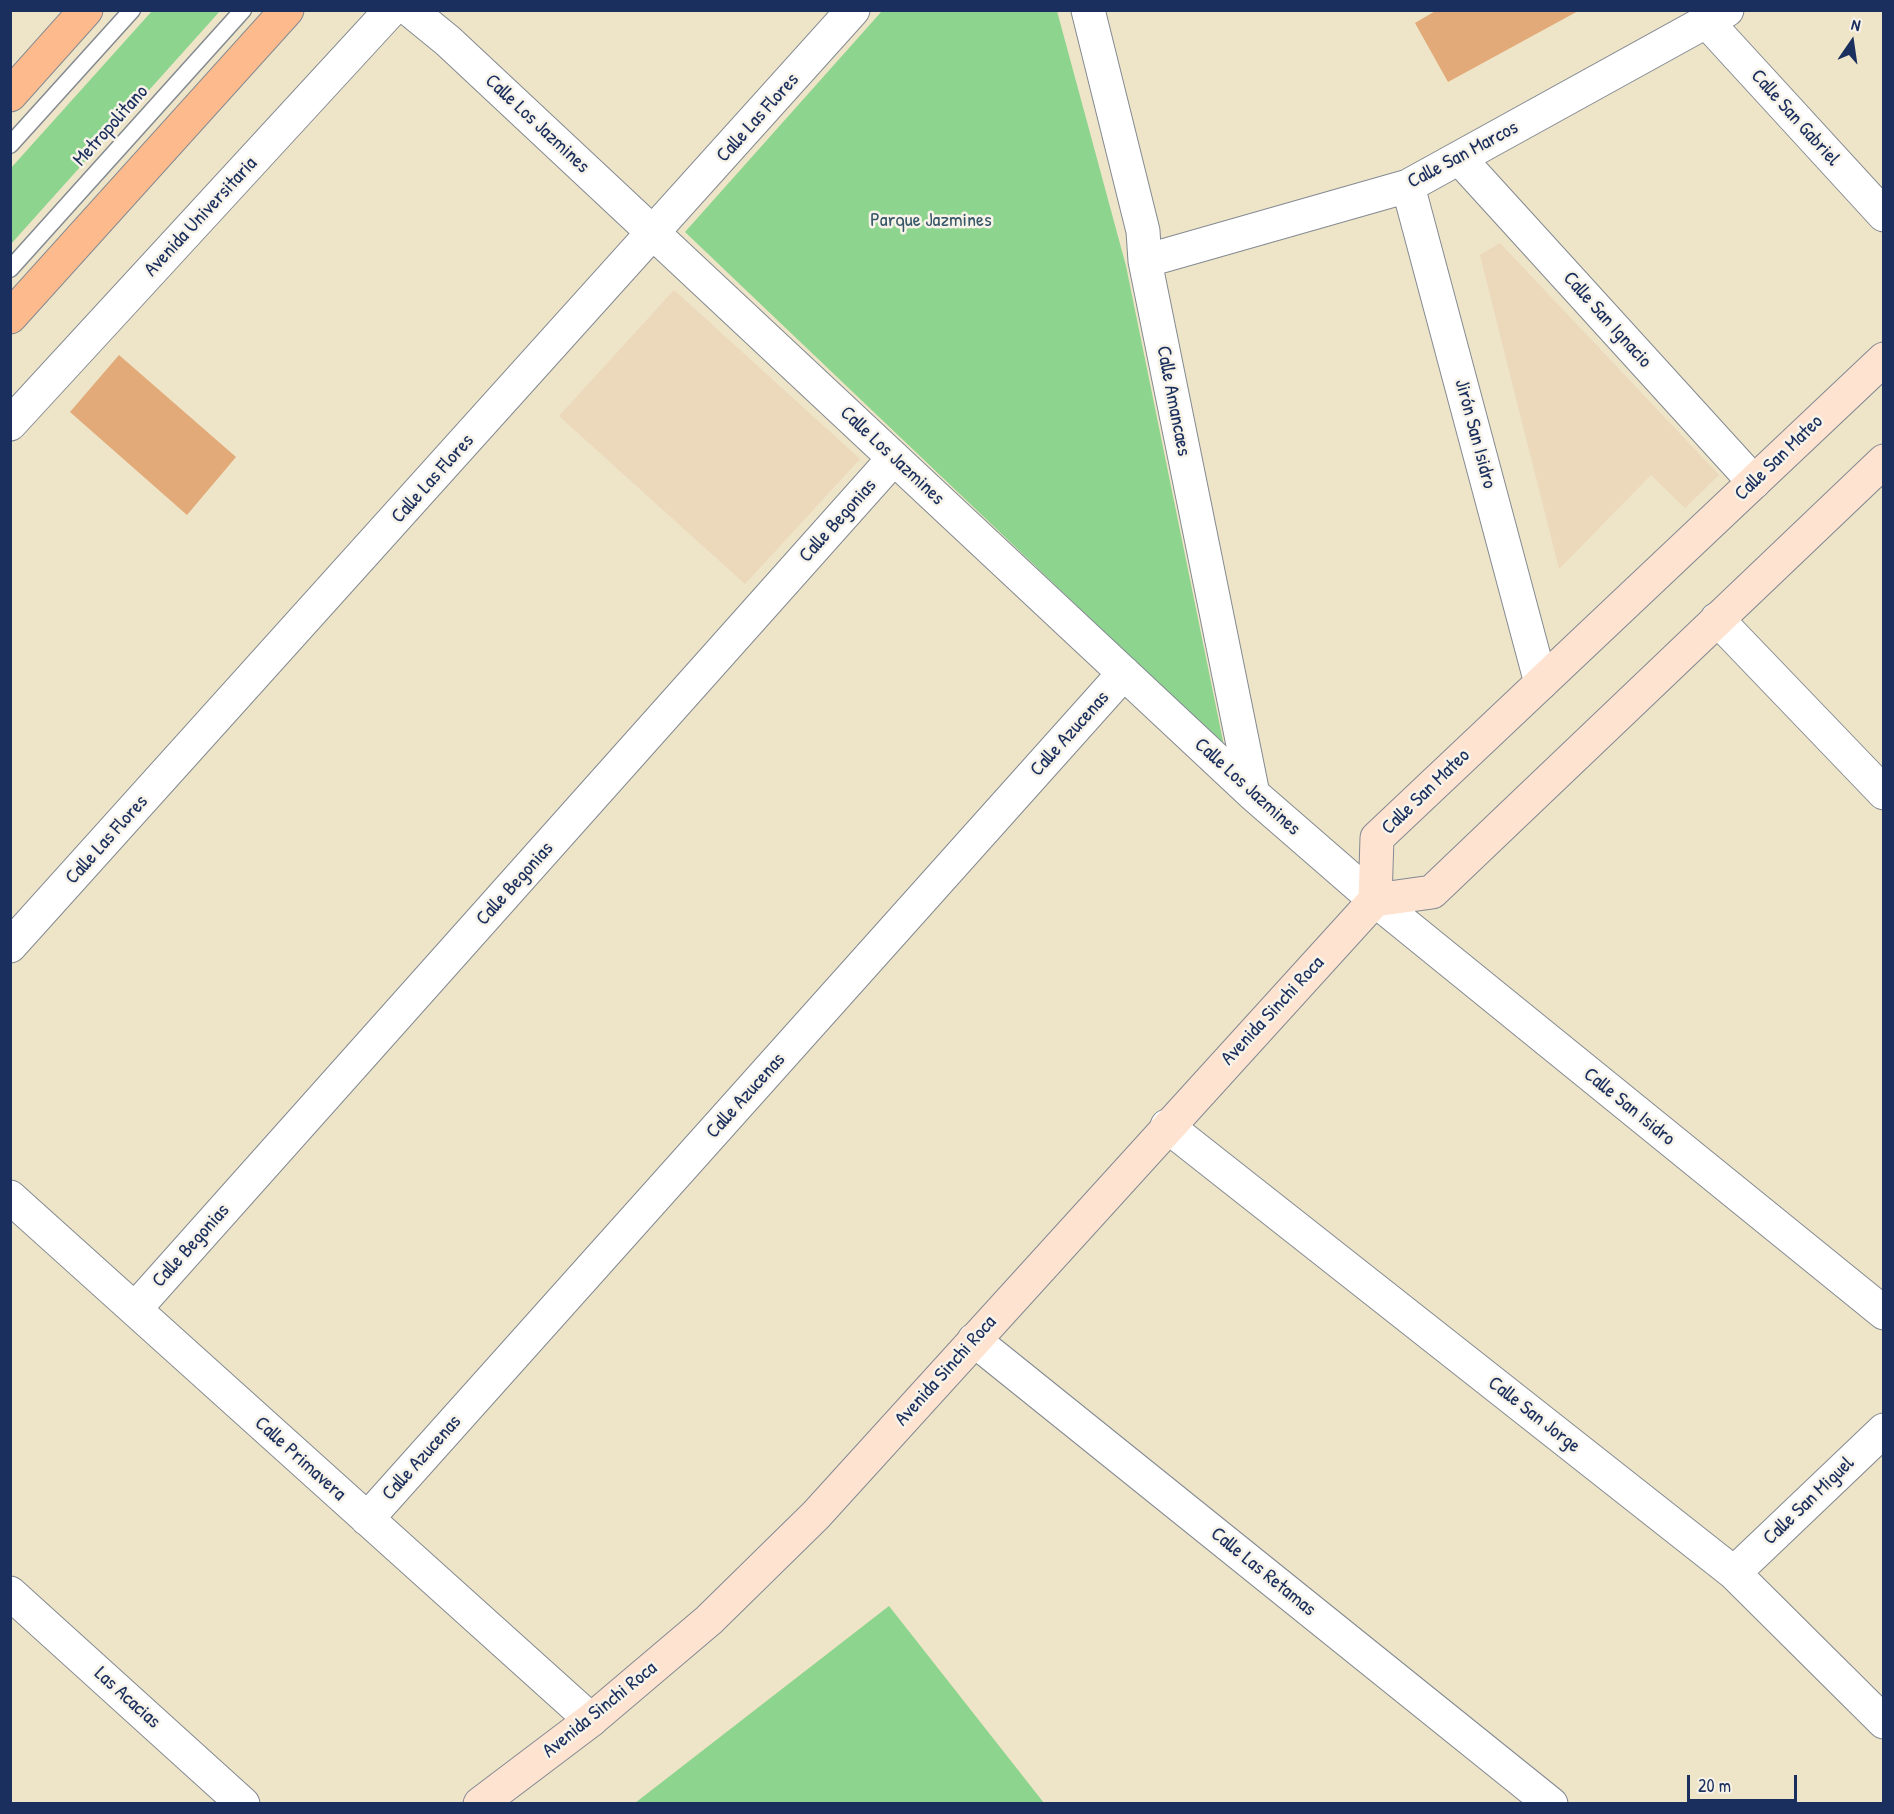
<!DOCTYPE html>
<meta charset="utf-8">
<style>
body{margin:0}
#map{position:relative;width:1894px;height:1814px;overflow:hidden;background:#eee4c7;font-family:"Patrick Hand",sans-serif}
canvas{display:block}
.frame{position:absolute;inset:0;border:12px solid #1b2f5e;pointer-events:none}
.north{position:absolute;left:1822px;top:12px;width:60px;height:60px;-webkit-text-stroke:4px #f7f3e8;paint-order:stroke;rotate:13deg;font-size:16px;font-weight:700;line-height:24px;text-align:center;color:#1b2f5e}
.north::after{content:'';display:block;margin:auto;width:21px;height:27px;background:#1b2f5e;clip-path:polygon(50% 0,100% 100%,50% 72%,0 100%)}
.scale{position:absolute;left:1687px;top:1775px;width:110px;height:27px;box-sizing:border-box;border:3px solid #1b2f5e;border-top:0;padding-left:8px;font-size:18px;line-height:21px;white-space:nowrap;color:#1b2f5e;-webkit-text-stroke:4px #f7f3e8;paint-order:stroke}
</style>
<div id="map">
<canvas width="1894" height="1814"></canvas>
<div class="frame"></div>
<div class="north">N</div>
<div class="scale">20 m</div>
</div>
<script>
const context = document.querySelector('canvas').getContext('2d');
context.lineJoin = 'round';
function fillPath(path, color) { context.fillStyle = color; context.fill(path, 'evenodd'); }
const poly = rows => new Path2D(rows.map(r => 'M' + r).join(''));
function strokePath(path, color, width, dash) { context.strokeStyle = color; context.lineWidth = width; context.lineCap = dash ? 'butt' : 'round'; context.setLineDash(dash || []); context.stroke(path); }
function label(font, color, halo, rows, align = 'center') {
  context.font = font + ' "Patrick Hand",sans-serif'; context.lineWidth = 5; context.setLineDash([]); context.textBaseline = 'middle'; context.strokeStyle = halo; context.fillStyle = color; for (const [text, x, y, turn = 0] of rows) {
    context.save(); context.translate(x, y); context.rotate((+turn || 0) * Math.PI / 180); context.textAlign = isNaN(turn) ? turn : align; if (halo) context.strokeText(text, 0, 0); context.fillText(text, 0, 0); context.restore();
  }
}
const built = poly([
 [1500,243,1719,475,1685,508,1651,475,1559,569,1480,255],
 [674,290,860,459,745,584,559,416]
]);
const green = poly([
 [152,11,220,11,11,244,11,168],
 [882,11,1057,11,1126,266,1224,746,685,232],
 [889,1606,1044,1803,635,1803]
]);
const building = poly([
 [1437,10,1580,10,1448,82,1415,23],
 [119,355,236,457,187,515,70,412]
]);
const lane = poly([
 [10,145,132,10],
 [10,269,243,10]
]);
const street = poly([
 [410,10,448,41,1253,794,1375,900,1884,1313],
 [1088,10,1143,231,1145,261,1253,794],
 [1707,22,1884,215],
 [1460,159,1754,482],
 [1408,186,1541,683],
 [1145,261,1408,186,1727,10],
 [10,424,391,10],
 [1717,619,1884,793],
 [10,946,853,10],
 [1167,1126,1734,1573,1884,1722],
 [10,1197,591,1720],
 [135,1309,894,458],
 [974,1340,1551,1804],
 [367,1519,1124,673],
 [1734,1573,1884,1430],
 [10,1593,243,1804]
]);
const secondary = poly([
 [1375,900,1377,838,1884,359],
 [1375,900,1432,892,1884,461],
 [480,1804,591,1720,709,1620,816,1515,1375,900]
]);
const primary = poly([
 [10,95,86,10],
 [10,317,287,10]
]);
const streetNames = [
 ["Calle Las Flores",758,118,-48],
 ["Calle San Gabriel",1795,118,48],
 ["Calle Los Jazmines",537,124,43],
 ["Metropolitano",111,126,-48],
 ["Calle San Marcos",1463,155,-28],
 ["Avenida Universitaria",201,217,-47],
 ["Calle San Ignacio",1607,320,48],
 ["Calle Amancaes",1173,401,79],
 ["Jirón San Isidro",1475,434,75],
 ["Calle Los Jazmines",892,456,43],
 ["Calle San Mateo",1779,458,-44],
 ["Calle Las Flores",433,479,-48],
 ["Calle Begonias",838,521,-48],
 ["Calle Azucenas",1070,734,-48],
 ["Calle Los Jazmines",1247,787,42],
 ["Calle San Mateo",1426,792,-44],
 ["Calle Las Flores",107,840,-48],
 ["Calle Begonias",515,884,-48],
 ["Avenida Sinchi Roca",1273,1011,-47],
 ["Calle Azucenas",746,1096,-48],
 ["Calle San Isidro",1629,1107,39],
 ["Calle Begonias",191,1246,-48],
 ["Avenida Sinchi Roca",946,1371,-48],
 ["Calle San Jorge",1534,1415,38],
 ["Calle Azucenas",422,1458,-48],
 ["Calle Primavera",300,1459,42],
 ["Calle San Miguel",1809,1501,-44],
 ["Calle Las Retamas",1263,1572,39],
 ["Las Acacias",127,1698,42],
 ["Avenida Sinchi Roca",600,1710,-39]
];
const parkNames = [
 ["Parque Jazmines",931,221]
];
fillPath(built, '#ecd8ba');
fillPath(green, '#8dd48e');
fillPath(building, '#e1aa78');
strokePath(lane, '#848a92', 19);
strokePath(street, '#848a92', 35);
strokePath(secondary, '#848a92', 35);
strokePath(primary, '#848a92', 35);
strokePath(lane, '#fff', 16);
strokePath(street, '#fff', 33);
strokePath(secondary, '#fee3d1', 33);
strokePath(primary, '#fcba8d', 33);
label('20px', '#1b2f5e', '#f7f3e8', streetNames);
label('20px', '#38586a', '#f7f3e8', parkNames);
</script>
